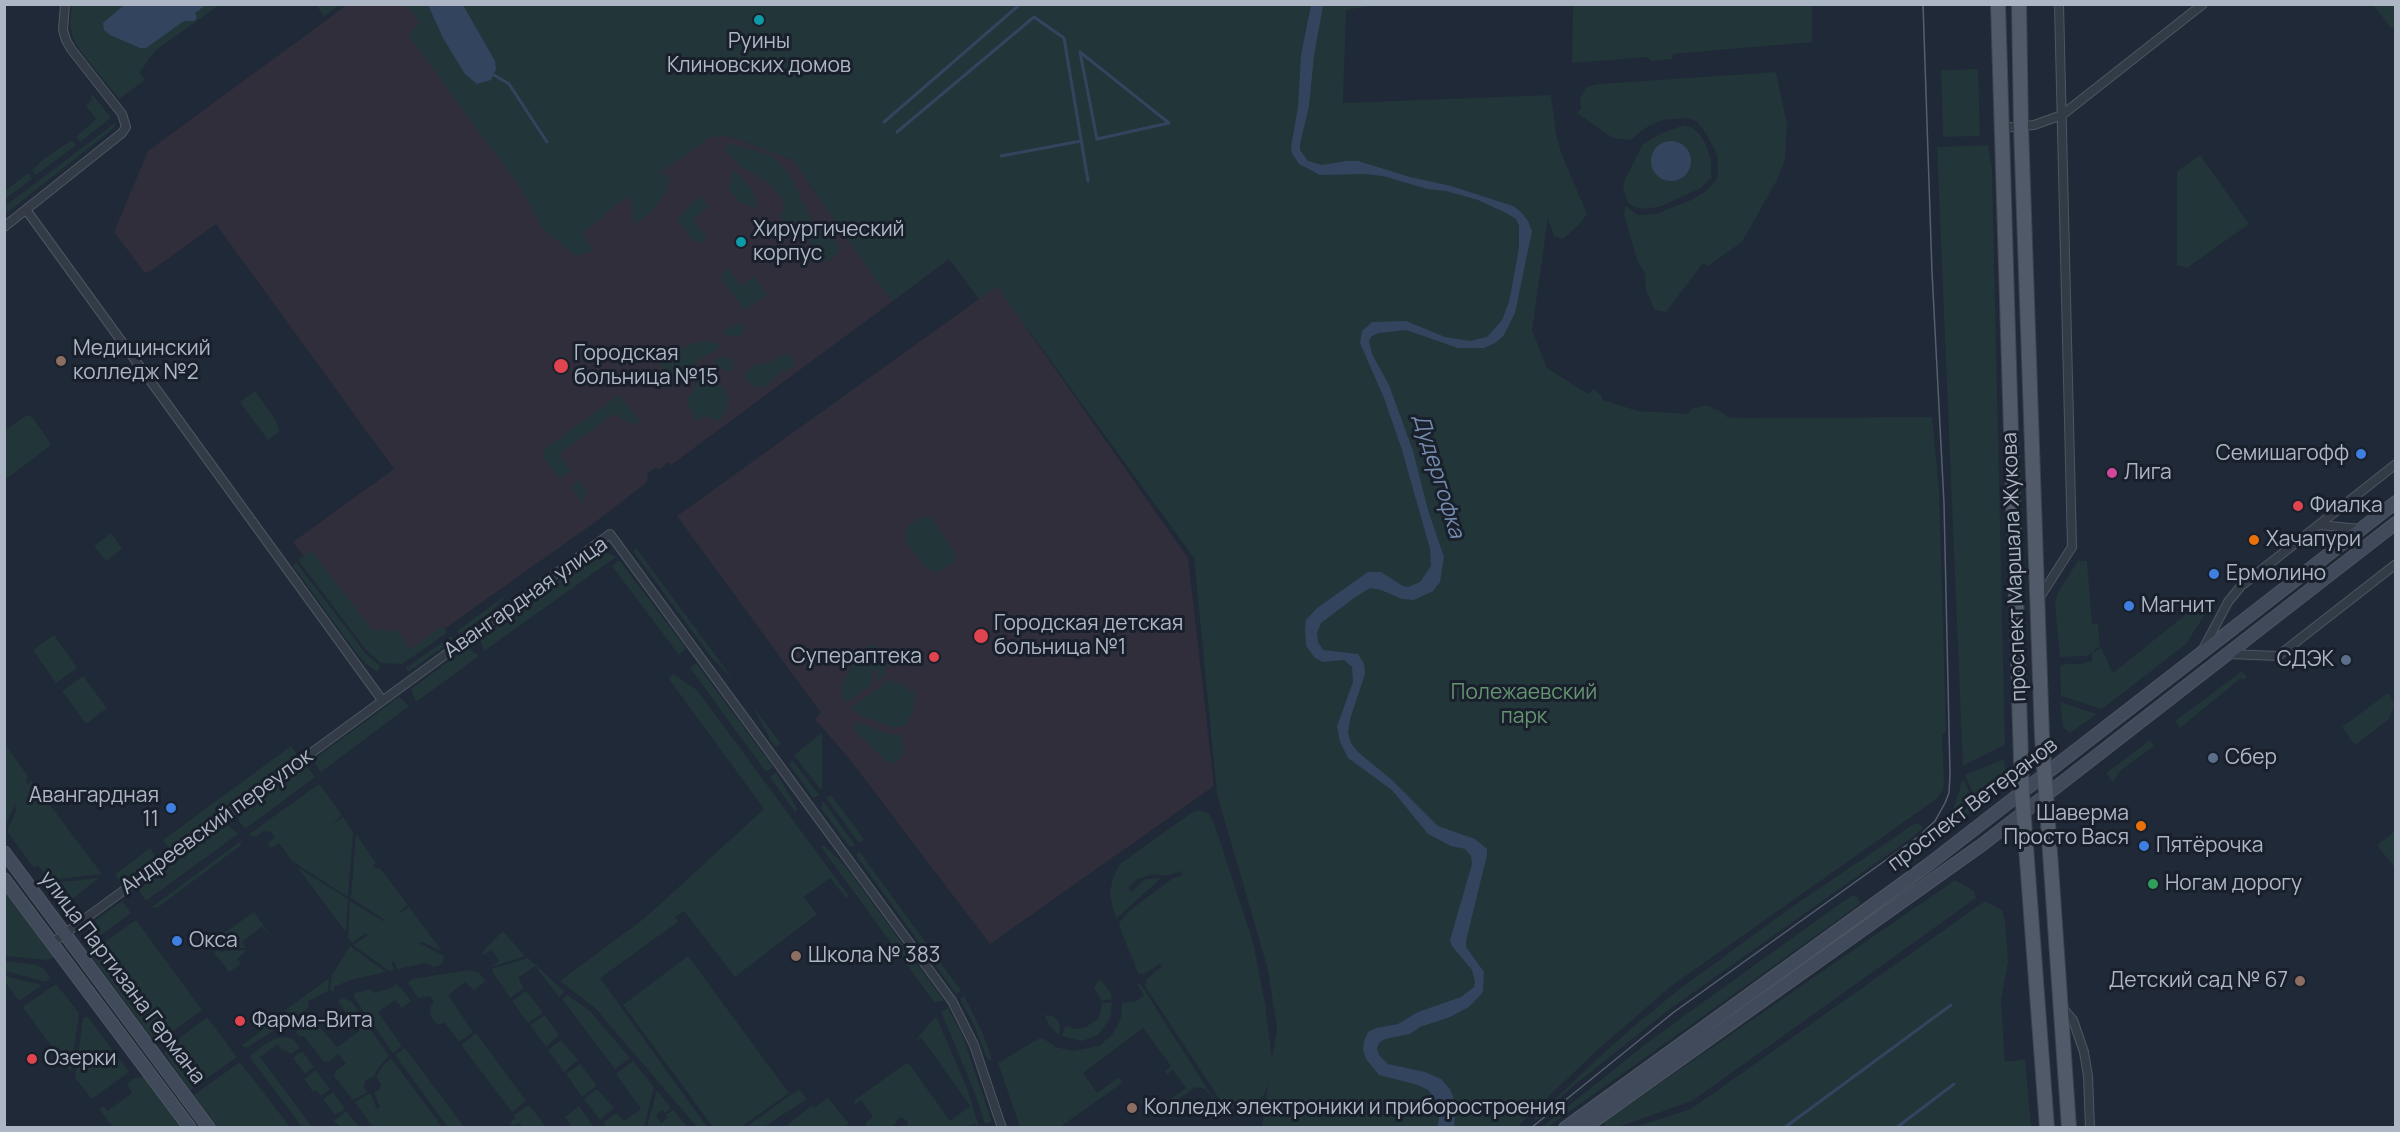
<!DOCTYPE html>
<meta charset="utf-8">
<style>
body{margin:0}
#map{position:relative;width:2400px;height:1132px;overflow:hidden;background:#202937;font-family:Manrope,sans-serif}
canvas{display:block}
.frame{position:absolute;inset:0;border:6px solid #adb6c4;pointer-events:none}
</style>
<div id="map">
<canvas width="2400" height="1132"></canvas>
<div class="frame"></div>
</div>
<script>
const context = document.querySelector('canvas').getContext('2d');
context.lineJoin = 'round';
function fillPath(path, color) { context.fillStyle = color; context.fill(path, 'evenodd'); }
const poly = rows => new Path2D(rows.map(r => 'M' + r).join(''));
function strokePath(path, color, width, dash) { context.strokeStyle = color; context.lineWidth = width; context.lineCap = dash ? 'butt' : 'round'; context.setLineDash(dash || []); context.stroke(path); }
function label(font, color, halo, rows, align = 'center') {
  context.font = font + ' Manrope,sans-serif'; context.lineWidth = 6; context.setLineDash([]); context.textBaseline = 'middle'; context.strokeStyle = halo; context.fillStyle = color; for (const [text, x, y, turn = 0] of rows) {
    context.save(); context.translate(x, y); context.rotate((+turn || 0) * Math.PI / 180); context.textAlign = isNaN(turn) ? turn : align; if (halo) context.strokeText(text, 0, 0); context.fillText(text, 0, 0); context.restore();
  }
}
const medical = poly([
 [347,5,407,5,572,230,706,136,729,136,793,160,872,274,893,301,671,465,669,462,660,469,655,468,647,474,648,479,646,483,598,520,402,659,379,658,293,542,394,469,216,224,151,271,145,273,114,232,148,151],
 [997,286,1188,558,1214,786,990,944,851,761,815,719,821,713,677,516]
]);
const green = poly([
 [72,5,219,5,155,51,140,72,145,80,119,99,76,45,72,35,70,21],
 [316,5,340,5,324,16],
 [407,5,1378,5,1346,10,1343,103,1551,95,1556,134,1562,155,1587,214,1580,224,1563,239,1554,236,1548,218,1532,330,1547,368,1588,394,1593,389,1601,395,1603,400,1638,411,1688,414,1691,409,1706,405,1722,412,1727,417,1742,418,1932,417,1939,489,1946,730,1942,735,1944,783,1942,792,1935,800,1670,987,1593,1054,1517,1127,1262,1127,1268,1085,1263,1096,1251,1105,1235,1108,1222,1103,1145,986,1146,980,1162,966,1160,964,1144,974,1138,973,1119,926,1120,922,1129,911,1173,878,1182,876,1181,871,1164,876,1152,874,1136,880,1130,886,1129,890,1132,892,1145,879,1161,878,1116,919,1112,905,1110,892,1113,878,1120,864,1191,813,1199,810,1209,814,1215,826,1253,942,1265,1004,1272,1060,1277,1028,1268,970,1217,794,1194,558,997,287,979,299,949,259,893,301,872,274,793,160,729,136,710,137,659,174,670,176,667,190,652,211,634,225,630,195,604,214,605,216,583,232,592,251,576,256,542,228,522,190,408,35,420,23],
 [1573,5,1812,5,1812,42,1673,54,1672,59,1650,61,1648,57,1572,63],
 [2373,5,2395,5,2395,27,2392,29],
 [1978,69,1980,136,1943,137,1941,70],
 [1776,72,1787,124,1785,160,1777,180,1742,242,1708,266,1703,263,1666,312,1655,310,1646,291,1645,274,1638,262,1624,215,1625,206,1638,215,1656,214,1691,200,1706,191,1718,177,1717,155,1706,133,1696,121,1685,118,1662,120,1647,127,1630,140,1613,138,1577,113,1581,109,1580,98,1586,87,1599,84],
 [93,95,111,118,80,142,76,137,96,119,86,106,92,100,90,97],
 [115,123,115,127,8,212,5,206],
 [1684,125,1693,128,1700,135,1707,147,1711,160,1711,178,1701,188,1659,207,1642,209,1635,207,1628,203,1623,188,1625,179,1643,144,1660,134],
 [72,140,76,145,36,175,32,170,45,158],
 [730,144,771,155,790,174,814,226,837,242,840,252,826,262,820,260,800,229,787,226,780,216,785,210,781,197,767,182,740,166,725,151],
 [1988,145,1992,169,2005,745,1963,766,1937,147],
 [2200,155,2249,224,2187,268,2177,265,2177,171],
 [735,171,751,188,756,200,755,209,739,202,728,187,732,181,731,174],
 [28,173,32,179,5,199,5,191],
 [700,195,709,207,693,219,707,238,700,243,693,241,677,219],
 [729,269,741,286,754,276,767,295,745,310,722,280,722,274],
 [742,324,746,326,741,335,736,337,722,334,732,325],
 [708,341,720,345,716,351,697,361,682,376,669,376,660,363,679,350,694,343],
 [788,354,794,359,794,366,780,373,766,386,753,387,744,376,753,365,766,364,777,357],
 [721,357,730,358,735,364,732,370,725,371,720,366,714,366,714,360],
 [710,374,722,385,729,399,726,412,718,421,705,416,696,422,686,398,692,394,699,376],
 [255,391,275,419,280,431,268,440,240,402],
 [619,395,640,421,634,425,614,414,559,454,571,471,560,479,543,457,544,449],
 [27,415,32,417,49,441,50,446,5,480,5,430],
 [577,479,587,491,582,503,572,487],
 [921,517,932,518,956,554,953,563,936,573,927,569,905,540,907,527],
 [111,533,122,549,106,561,94,546],
 [636,548,733,679,711,657,633,551],
 [312,551,372,630,398,631,410,649,441,627,443,626,447,633,402,664,381,663,366,650,298,560],
 [606,552,616,557,484,651,480,638,592,556,598,553],
 [619,560,686,648,679,655,612,566],
 [2078,561,2087,561,2092,624,2098,624,2100,646,2087,656,2060,657,2055,603,2058,592],
 [296,562,366,654,380,666,378,672,366,664,357,654,293,566],
 [509,593,490,613,459,634,457,631],
 [2204,603,2209,608,2186,644,2102,709,2061,696,2060,667,2065,664,2081,664,2092,661,2092,653,2101,648,2113,673,2199,604],
 [54,635,77,668,56,683,33,650],
 [451,636,453,640,408,672,406,668],
 [870,645,885,650,881,653,889,665,884,669,887,673,876,682,878,670,872,670,872,685,846,703,843,697,842,687,858,651],
 [468,647,479,656,416,702,411,689],
 [696,663,773,767,766,772,690,668],
 [2242,671,2247,677,2243,680,2241,678,2180,728,2175,721],
 [673,674,697,690,849,896,846,898,830,878,804,897,817,914,735,977,684,911,675,917,678,922,600,978,707,1127,697,1127,596,1009,560,981,646,917,764,809,669,679],
 [83,676,107,708,86,724,62,691],
 [891,679,896,685,901,681,909,692,914,689,915,694,913,710,915,711,905,725,901,727,892,727,860,715,850,708],
 [2388,693,2395,704,2389,719,2355,745,2342,727],
 [399,697,409,706,321,772,313,760],
 [2060,702,2097,714,2070,733,2063,727],
 [752,705,781,744,776,747,771,741],
 [858,722,888,734,901,735,905,752,899,760,892,764,886,761,854,730,853,725],
 [822,733,822,788,820,789,794,755],
 [2150,740,2154,746,2120,771,2113,782,2106,773],
 [5,744,28,776,26,782,28,785,31,780,102,874,49,880,38,865,34,868,7,831,16,811,15,804,5,826],
 [291,746,297,755,169,849,163,840],
 [2004,759,2006,772,2002,784,1978,804,1965,775],
 [793,761,819,795,814,798,812,796,789,764],
 [306,765,315,777,245,829,239,821,238,815],
 [776,772,798,810,795,812,770,777],
 [1963,779,1976,805,1974,810,1945,830,1943,827,1952,813],
 [319,784,342,815,332,824,343,817,353,832,348,897,292,861,279,843,271,848,267,843,275,838,271,832,264,831,255,837,249,834],
 [831,795,864,839,859,843,826,798],
 [823,801,855,845,851,847,848,845,821,808],
 [1918,823,1923,828,1911,838,1670,1009,1572,1087,1535,1121,1535,1118,1594,1062,1634,1026,1681,988,1786,911,1914,824],
 [227,824,238,834,146,901,138,889],
 [2395,831,2395,868,2377,845],
 [356,834,376,863,373,865,376,869,379,867,408,905,400,911,400,913,409,907,442,951,422,942,419,943,444,956,443,962,439,966,433,967,426,963,397,969,394,961,392,963,394,970,389,971,353,945,368,935,366,933,352,943,348,937,350,901,383,921,385,920,351,898],
 [242,840,240,846,157,908,152,907],
 [824,845,846,867,944,1001,934,1002,821,847],
 [150,848,156,857,121,883,115,875,118,872],
 [859,851,953,980,961,991,956,994,858,858,856,855],
 [297,867,348,899,346,932,331,912],
 [99,878,67,903,52,883],
 [1955,880,1974,891,1976,898,1692,1101,1618,1127,1605,1127,1604,1122],
 [4,889,55,957,47,960,5,956],
 [1852,895,1858,897,1860,904,1548,1127,1542,1127,1652,1039],
 [122,901,131,913,96,939,87,926],
 [1985,901,2002,910,2005,922,2008,962,2001,1001,2005,1062,2025,1059,2031,1127,1635,1127,1691,1109],
 [254,912,279,947,262,926,242,942,246,948,212,950,208,944],
 [136,920,202,1010,159,1041,154,1041,89,953],
 [503,931,525,956,491,967,499,961,492,950,483,955,483,951],
 [350,946,386,972,350,980,334,987,335,990,332,992,330,989,332,975],
 [247,950,237,959,241,964,229,972,213,951,221,951,222,953,223,951],
 [688,956,789,1093,741,1127,713,1127,623,1005],
 [528,958,565,992,559,997,535,966,518,978,523,986,522,989,510,998,491,969],
 [5,961,37,965,43,968,51,978,46,982,5,971],
 [469,970,478,972,486,981,474,990,465,982,448,995,473,1032,459,1042,445,1023,437,1025,431,1017,430,1008,434,1002,430,996,418,998,408,983,412,979],
 [5,976,42,985,19,1001,5,982],
 [329,978,328,991,308,1001,309,1008,247,1048,244,1047,242,1045,262,1030,261,1028],
 [1100,979,1110,992,1112,999,1102,1001,1094,987],
 [1140,983,1218,1106,1205,1089,1196,1087,1158,1113,1147,1109,1140,1102,1145,1096,1151,1106,1161,1106,1186,1088,1173,1070,1167,1074,1165,1071,1171,1066,1143,1028,1083,1073,1097,1093,1119,1077,1122,1083,1060,1127,1020,1127,998,1063,1038,1039,1044,1039,1056,1047,1072,1051,1099,1046,1112,1035,1118,1025,1121,1017,1122,1003,1136,1001,1144,996,1137,984],
 [56,984,79,1013,71,1072,24,1009,24,1006],
 [395,984,401,988,411,1001,402,1008,395,1000,378,1012,402,1046,393,1053,353,996,355,993,371,989,375,993,393,987],
 [525,992,527,992,542,1011,541,1014,528,1023,512,1001],
 [567,995,590,1011,630,1058,615,1069,562,999],
 [964,996,983,1034,992,1059,990,1060,987,1059,974,1025,960,999],
 [343,998,351,1001,389,1056,379,1067,374,1076,365,1081,364,1087,368,1092,353,1100,334,1076,336,1070,346,1064,338,1054,330,1061,324,1062,304,1036,301,1037,296,1033,300,1024,304,1021,318,1025,337,1047,359,1031,338,1001],
 [1112,1002,1110,1019,1098,1035,1082,1041,1062,1036,1065,1026,1077,1029,1086,1027,1099,1018,1102,1003],
 [948,1008,963,1037,992,1122,985,1124,974,1091,941,1012],
 [1044,1015,1053,1016,1058,1020,1060,1026,1059,1035,1050,1027],
 [87,1016,129,1072,92,1099,75,1078,83,1018],
 [543,1016,545,1016,559,1035,546,1047,530,1025],
 [936,1016,968,1091,979,1127,974,1124,965,1127,906,1127,908,1121,899,1117,895,1125,889,1127,865,1127,866,1122,873,1117,861,1100,853,1106,855,1100,906,1063,910,1065,950,1121,970,1106,921,1037,914,1042],
 [207,1017,237,1057,190,1090,164,1053,169,1046],
 [476,1033,526,1101,512,1112,461,1045],
 [285,1037,293,1039,300,1048,291,1054,285,1050,283,1051,277,1044,260,1057,312,1127,302,1127,251,1059,251,1055,265,1044,277,1038],
 [561,1040,578,1060,564,1072,548,1050],
 [405,1048,464,1127,448,1127,395,1055],
 [302,1051,314,1067,305,1074,293,1058],
 [391,1058,442,1127,373,1127,355,1102,370,1093,377,1109,380,1107,374,1093,379,1090,381,1084,376,1077,381,1068],
 [633,1061,654,1087,644,1127,606,1127,603,1123,615,1114,618,1114,624,1121,641,1109,616,1074],
 [240,1062,290,1127,218,1127,194,1095],
 [580,1064,596,1084,595,1087,582,1097,566,1074],
 [316,1070,330,1089,321,1096,316,1090,313,1092,304,1079],
 [145,1077,182,1127,113,1127,99,1109,103,1106,108,1111,132,1093,127,1084,134,1078],
 [597,1089,614,1108,600,1120,584,1099],
 [799,1089,807,1099,764,1127,746,1127],
 [657,1090,671,1108,665,1113,662,1110,656,1115,661,1123,668,1118,666,1115,673,1110,687,1127,647,1127],
 [333,1092,345,1109,335,1115,323,1099],
 [828,1098,849,1124,844,1127,785,1127,811,1106,815,1107],
 [527,1106,530,1106,546,1127,523,1127,519,1123,513,1126,510,1123,515,1118,514,1115],
 [579,1106,593,1126,594,1127,569,1127,571,1125,565,1117],
 [346,1111,359,1127,340,1127,334,1121]
]);
const water = poly([
 [125,4,206,4,206,5,195,13,197,18,194,21,184,21,146,48,140,48,110,35,104,30,103,23],
 [428,5,463,5,495,61,496,69,491,80,477,84,465,74,443,38],
 [1311,5,1323,5,1314,56,1309,106,1300,144,1300,150,1308,161,1322,165,1346,161,1358,161,1410,177,1451,186,1513,206,1521,212,1528,221,1532,231,1515,313,1504,335,1495,343,1484,348,1458,348,1406,330,1379,333,1372,336,1369,341,1372,354,1389,385,1413,451,1428,510,1444,557,1440,582,1433,591,1414,600,1402,599,1381,590,1370,588,1354,598,1321,623,1317,633,1318,642,1323,650,1358,654,1364,664,1365,674,1350,719,1348,733,1351,743,1358,752,1392,780,1438,826,1475,839,1487,849,1487,855,1466,941,1466,947,1484,972,1483,992,1469,1007,1450,1017,1420,1027,1410,1034,1385,1039,1379,1043,1377,1049,1379,1055,1388,1064,1425,1072,1441,1079,1450,1089,1456,1104,1454,1127,1438,1127,1440,1105,1428,1090,1418,1085,1379,1075,1366,1059,1363,1050,1364,1041,1368,1032,1376,1028,1398,1024,1418,1012,1461,997,1474,987,1475,982,1472,970,1452,946,1450,940,1472,864,1471,856,1465,849,1451,846,1428,834,1392,790,1348,758,1340,742,1337,726,1353,682,1352,667,1344,660,1323,662,1315,658,1306,646,1305,629,1306,620,1317,608,1368,572,1381,572,1403,586,1408,587,1420,582,1431,566,1430,549,1402,450,1384,398,1360,343,1362,331,1372,322,1406,321,1445,337,1470,341,1487,337,1502,320,1509,302,1519,248,1519,226,1516,219,1506,213,1478,200,1446,191,1427,189,1383,176,1364,174,1320,175,1299,164,1292,153,1291,147,1298,107,1301,55],
 '1651 161a20 20 0 1 1 40 0a20 20 0 1 1-40 0Z'
]);
const stream = poly([
 [1080,52,1169,123,1097,139,1080,52],
 [494,75,509,84,547,142],
 [884,122,1018,6,1015,4],
 [897,132,1034,17,1064,38,1088,181],
 [1001,156,1081,141],
 [1784,1128,1951,1005],
 [1896,1128,1954,1084]
]);
const minor = poly([
 [2002,128,2034,125,2062,115,2203,4],
 [27,211,382,700],
 [4,227,122,133,126,127,122,114,71,49,66,40,63,30,65,4],
 [2320,525,2360,529],
 [2038,600,2072,547,2059,4],
 [2202,651,2228,602,2241,586,2396,464],
 [2228,654,2278,656,2396,564],
 [52,943,610,534,952,1001,974,1045,1002,1128],
 [2061,1006,2073,1020,2084,1052,2088,1076,2090,1128]
]);
const secondary = poly([
 [4,852,209,1128],
 [4,879,190,1128],
 [1565,1128,1928,865,2396,502],
 [1584,1128,1983,844,2396,523]
]);
const primary = poly([
 [1998,4,2022,793,2047,1128],
 [2019,4,2021,127,2042,736,2069,1128]
]);
const tram = poly([
 [1531,1128,1674,1012,1918,837,1935,821,1945,803,1949,793,1950,774,1944,503,1932,272,1923,4]
]);
const markers = [
 [759,20,6,"#0f9aa8"],
 [741,242,6,"#0f9aa8"],
 [61,361,6,"#8d6e63"],
 [561,366,8,"#e0444e"],
 [2361,454,6,"#3f7fe0"],
 [2112,473,6,"#d1479c"],
 [2298,506,6,"#e0444e"],
 [2254,540,6,"#e8710a"],
 [2214,574,6,"#3f7fe0"],
 [2129,606,6,"#3f7fe0"],
 [981,636,8,"#e0444e"],
 [934,657,6,"#e0444e"],
 [2346,660,6,"#5c6f8a"],
 [2213,758,6,"#5c6f8a"],
 [171,808,6,"#3f7fe0"],
 [2141,826,6,"#e8710a"],
 [2144,846,6,"#3f7fe0"],
 [2153,884,6,"#2e9e5b"],
 [177,941,6,"#3f7fe0"],
 [796,956,6,"#8d6e63"],
 [2300,981,6,"#8d6e63"],
 [240,1021,6,"#e0444e"],
 [32,1059,6,"#e0444e"],
 [1132,1108,6,"#8d6e63"]
];
const poiNames = [
 ["Руины",759,42,"center"],
 ["Клиновских домов",759,66,"center"],
 ["Хирургический",753,230],
 ["корпус",753,254],
 ["Медицинский",73,349],
 ["колледж №2",73,373],
 ["Городская",574,354],
 ["больница №15",574,378],
 ["Семишагофф",2349,454,"right"],
 ["Лига",2124,473],
 ["Фиалка",2310,506],
 ["Хачапури",2266,540],
 ["Ермолино",2226,574],
 ["Магнит",2141,606],
 ["Городская детская",994,624],
 ["больница №1",994,648],
 ["Супераптека",922,657,"right"],
 ["СДЭК",2334,660,"right"],
 ["Сбер",2225,758],
 ["Авангардная",159,796,"right"],
 ["11",159,820,"right"],
 ["Шаверма",2129,814,"right"],
 ["Просто Вася",2129,838,"right"],
 ["Пятёрочка",2156,846],
 ["Ногам дорогу",2165,884],
 ["Окса",189,941],
 ["Школа № 383",808,956],
 ["Детский сад № 67",2288,981,"right"],
 ["Фарма-Вита",252,1021],
 ["Озерки",44,1059],
 ["Колледж электроники и приборостроения",1144,1108]
];
const streetNames = [
 ["проспект Маршала Жукова",2015,567,-92],
 ["Авангардная улица",526,598,-35],
 ["проспект Ветеранов",1973,805,-37],
 ["Андреевский переулок",217,822,-36],
 ["улица Партизана Германа",122,978,53]
];
const parkNames = [
 ["Полежаевский",1524,693],
 ["парк",1524,717]
];
const waterNames = [
 ["Дудергофка",1438,476,73]
];
fillPath(medical, '#302e3b');
fillPath(green, '#223538');
fillPath(water, '#33445f');
strokePath(stream, '#33445f', 3);
strokePath(minor, '#4e5662', 10);
strokePath(secondary, '#4e5662', 14);
strokePath(primary, '#3d4451', 16);
strokePath(minor, '#333b47', 8);
strokePath(secondary, '#414a5a', 12);
strokePath(primary, '#515a68', 14);
strokePath(tram, '#555f6e', 1.5);
for (const [x, y, r, color] of markers) { const dot = new Path2D(); dot.arc(x, y, r, 0, 2 * Math.PI); context.fillStyle = color; context.fill(dot); strokePath(dot, '#19202c', 2); }
label('21px', '#adb6c4', '#19202c', poiNames, 'left');
label('21px', '#adb6c4', '#19202c', streetNames);
label('21px', '#659471', '#19202c', parkNames);
label('italic 22px', '#758cad', '#19202c', waterNames);
</script>
